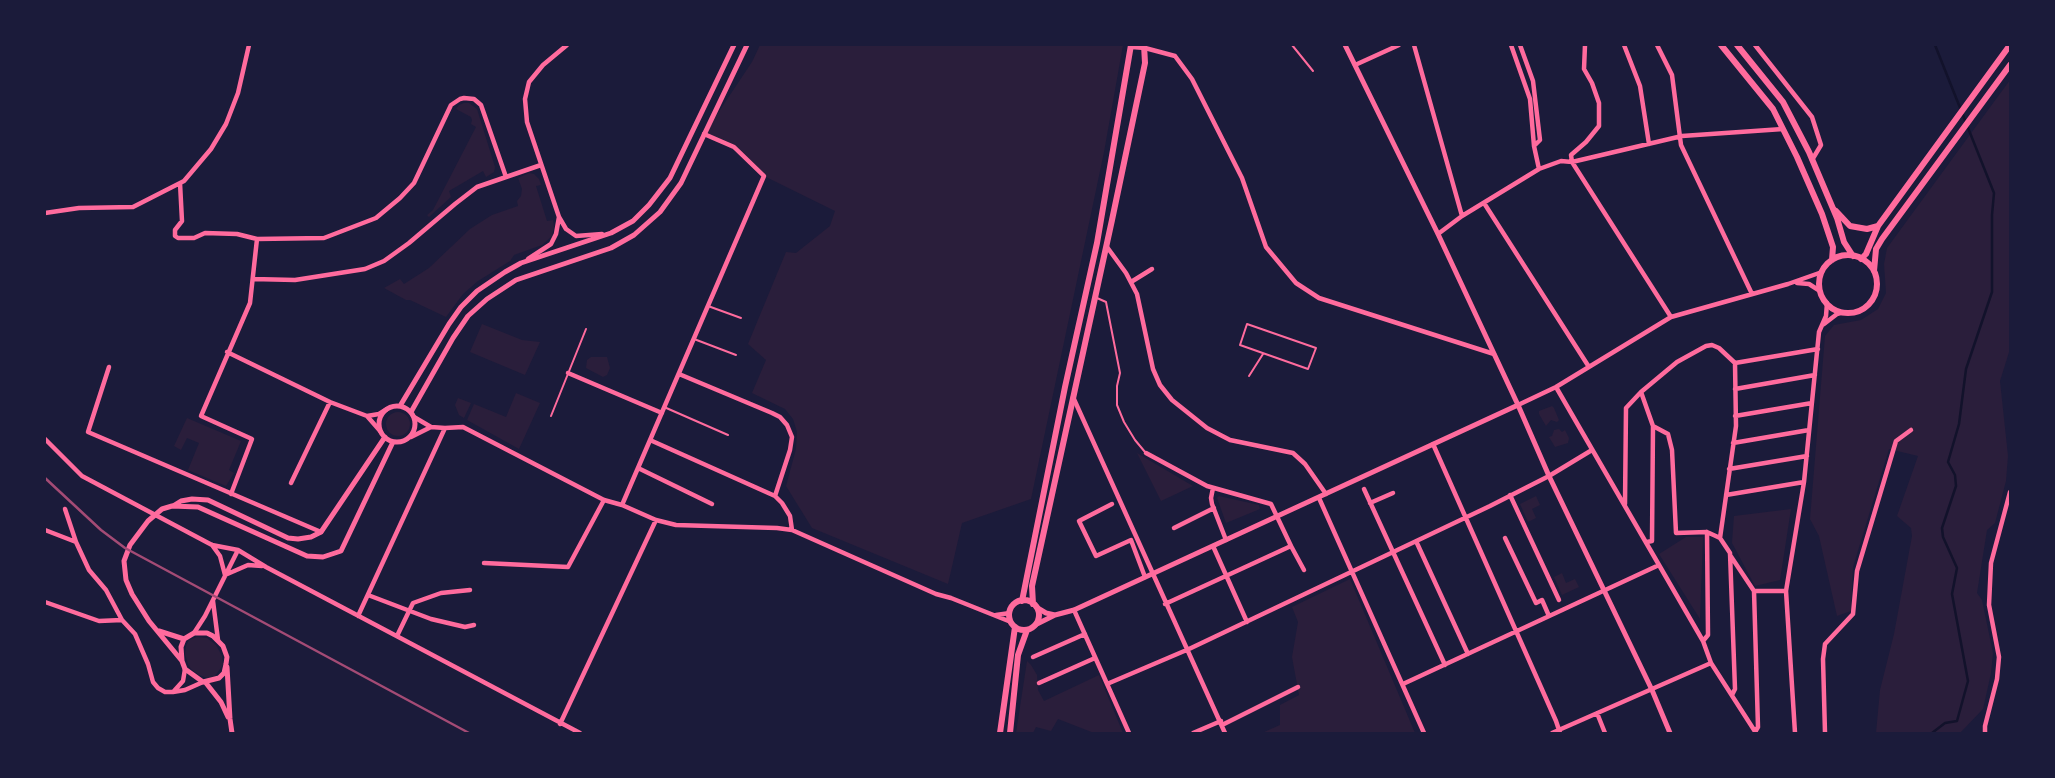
<!DOCTYPE html>
<style>
body{margin:0}
#map{position:relative;width:2055px;height:778px;overflow:hidden;background:#1b1b3a;font-family:Commissioner,sans-serif}
canvas{display:block}
.frame{position:absolute;inset:0;border:46px solid #1b1b3a;pointer-events:none}
</style>
<div id="map">
<canvas width="2055" height="778"></canvas>
<div class="frame"></div>
</div>
<script>
const context = document.querySelector('canvas').getContext('2d');
context.lineJoin = 'round';
function fillPath(path, color) { context.fillStyle = color; context.fill(path, 'evenodd'); }
const poly = rows => new Path2D(rows.map(r => 'M' + r).join(''));
function strokePath(path, color, width, dash) { context.strokeStyle = color; context.lineWidth = width; context.lineCap = dash ? 'butt' : 'round'; context.setLineDash(dash || []); context.stroke(path); }
const green = poly([
 [760,45,1123,45,1104,152,1031,499,962,523,948,584,812,528,786,486,796,449,797,432,793,419,785,409,752,393,766,360,748,344,786,252,796,253,830,226,835,211,764,176,743,155,704,134,752,62],
 [2010,80,2010,349,2000,381,2008,456,2006,481,1995,523,1987,530,1977,593,1982,600,1993,653,1991,673,1983,709,1960,733,1876,733,1880,690,1894,634,1912,536,1911,528,1897,516,1918,456,1889,449,1853,567,1851,611,1837,616,1819,536,1810,519,1825,336,1834,325,1861,320,1878,309,1886,293,1884,264,1887,248],
 [464,103,469,103,477,109,495,167,494,172,486,177,483,171,449,191,451,197,429,217,427,215,433,210,476,127,471,124,472,120,471,117,456,109,459,105],
 [529,173,534,174,539,179,541,185,536,186,547,221,553,220,554,227,552,236,542,245,514,255,510,261,478,281,463,294,446,317,410,300,406,300,384,288,400,279,404,284,429,268,470,229,492,215,518,206,517,201,521,196,522,189,518,178],
 [482,324,522,340,540,342,525,375,470,352],
 [591,357,607,357,610,368,607,375,603,377,586,368,587,360],
 [516,393,540,403,519,449,467,420,474,404,506,417],
 [458,398,471,403,464,418,459,415,455,405],
 [1552,406,1554,408,1559,420,1557,422,1551,420,1546,426,1539,414,1539,411],
 '386 424a12 12 0 1 1 24 0a12 12 0 1 1-24 0Z',
 [187,418,241,441,229,470,234,473,226,486,188,470,199,443,187,438,181,450,174,446],
 [1559,429,1562,432,1565,430,1569,438,1568,443,1555,447,1549,437,1552,436,1554,430],
 [1137,453,1193,486,1161,501],
 [1219,496,1259,505,1260,509,1226,523,1217,498],
 [1536,496,1540,505,1532,509,1536,518,1528,522,1520,504],
 [1791,509,1780,580,1755,586,1732,543,1734,516],
 [1686,537,1703,537,1700,619,1659,554],
 [1562,573,1566,583,1575,579,1579,587,1562,595,1554,577],
 [1350,579,1415,733,1262,733,1280,725,1280,705,1299,695,1292,657,1298,622,1292,607],
 [197,637,207,638,216,645,222,656,223,665,215,676,208,678,199,675,191,669,188,664,185,654,186,646,189,640],
 [1027,661,1031,665,1037,675,1038,690,1044,701,1099,675,1123,733,1094,733,1058,719,1051,731,1036,727,1033,733,1016,733]
]);
const stream = poly([
 [1932,733,1945,723,1957,721,1968,681,1952,594,1957,568,1943,537,1942,528,1956,486,1955,475,1948,462,1959,424,1966,369,1992,292,1992,215,1994,193,1935,45]
]);
const service = poly([
 [1292,45,1313,71],
 [1097,298,1106,302,1120,373,1117,386,1117,405,1124,422,1135,440,1145,452],
 [708,306,741,318],
 [1247,324,1316,348,1308,369,1240,345,1247,324],
 [694,339,736,355],
 [1249,376,1263,354],
 [664,407,728,435],
 [551,416,586,329]
]);
const minor = poly([
 [567,45,543,65,529,82,525,99,527,122,559,217,566,229,576,236,602,234],
 [1414,45,1462,216],
 [1511,45,1530,99,1534,146,1539,169],
 [1520,45,1533,81,1540,140,1534,146],
 [1585,45,1584,69,1592,83,1599,103,1599,126,1586,142,1571,155,1572,162,1671,317],
 [1624,45,1640,86,1649,144],
 [1657,45,1672,75,1681,145,1752,294],
 [1755,45,1812,117,1821,145,1812,160],
 [1132,47,1145,48,1175,56,1192,79,1242,178,1266,247,1296,283,1319,298,1494,354],
 [1355,65,1399,45],
 [180,183,182,221,175,230,175,236,178,238,194,238,205,233,237,234,257,239,324,238,376,218,400,198,414,183,451,105,460,99,464,98,474,99,481,105,506,177],
 [1484,203,1589,367],
 [45,213,79,208,133,207,184,181,211,149,226,124,238,93,249,45],
 [1438,234,1462,216,1539,169,1561,161,1572,162,1682,136,1783,129],
 [1107,247,1126,273,1137,294,1153,369,1160,385,1172,400,1207,428,1230,440,1293,453,1305,464,1326,494],
 [528,259,551,244,556,234,559,217],
 [253,279,295,280,365,269,384,261,409,243,455,204,477,187,541,165],
 [1131,282,1152,269],
 [1797,283,1809,284,1820,291],
 [1824,324,1837,314,1843,312],
 [227,352,330,402,367,416,381,432],
 [1735,363,1818,349],
 [109,367,88,432,321,532],
 [568,373,662,413],
 [679,374,772,413,780,417,787,425,792,437,790,450,775,496],
 [1556,387,1703,641,1711,663,1756,733],
 [1735,389,1815,375],
 [1641,392,1653,426,1652,541,1647,542],
 [1073,397,1225,733],
 [1518,405,1556,387,1671,317,1788,284,1822,272],
 [367,416,379,414,387,409],
 [1735,416,1812,403],
 [414,417,431,427,445,428,463,427,604,500,622,505,656,520,676,525,777,528,792,530,936,594,951,598,1011,622],
 [1653,426,1668,434,1672,450,1676,533,1707,532,1708,635,1703,641],
 [411,437,431,427],
 [45,439,82,476,212,545,238,550,266,567,580,733],
 [650,440,775,496,782,503,790,516,792,530],
 [1733,443,1809,430],
 [1433,444,1556,721,1560,733],
 [1146,453,1207,486,1271,504,1291,546,1165,604],
 [638,468,712,504],
 [1729,469,1807,456],
 [291,483,330,402],
 [1213,488,1211,498,1212,504,1226,540],
 [1364,489,1445,665],
 [231,494,252,439,201,416,250,303,257,239],
 [1510,495,1559,600],
 [1726,495,1804,482],
 [1319,498,1424,733],
 [1370,503,1393,493],
 [1112,504,1079,521,1096,556,1131,540,1145,577],
 [1625,504,1626,408,1641,392,1677,362,1706,346,1712,345,1719,348,1735,363],
 [622,505,764,176,734,147,704,134],
 [65,509,76,542,89,570,106,590,122,620,135,634,148,664,153,682,158,688,165,692,173,692,185,690,203,682],
 [1174,528,1214,508],
 [45,530,76,542],
 [1707,532,1720,538],
 [1505,538,1536,603,1542,600,1549,616],
 [1416,541,1468,654],
 [212,545,220,556,225,575],
 [1213,546,1247,622],
 [1291,546,1304,570],
 [1730,555,1754,591,1786,591],
 [484,563,568,567,604,500],
 [225,575,248,565,262,566],
 [1754,591,1758,727,1755,732],
 [368,595,431,619,465,627,474,625],
 [213,601,218,640],
 [45,602,99,621,122,620],
 [1074,610,1129,733],
 [996,615,1010,613],
 [358,616,445,428],
 [194,633,205,616,238,550],
 [397,636,413,603,441,593,470,590],
 [1033,657,1085,634],
 [1039,683,1095,658],
 [1107,684,1189,649,1490,506,1549,476,1592,450],
 [1403,684,1659,565],
 [174,691,183,681,185,669],
 [1732,695,1735,689,1730,553,1720,538,1736,426,1735,363],
 [1597,713,1605,733],
 [560,724,656,520],
 [1222,725,1298,687],
 [1193,733,1221,721],
 [1552,733,1711,663],
 [1795,733,1786,591,1804,482,1819,332,1826,316,1827,303],
 [1825,733,1823,659,1825,644,1853,614,1857,571,1896,441,1911,430],
 [1985,733,1985,726,1997,679,1999,657,1989,605,1991,563,2010,492]
]);
const tertiary = poly([
 [1345,45,1438,234,1518,405,1549,476,1652,690,1670,733],
 '379 424a18 18 0 1 1 36 0a18 18 0 1 1-36 0Z',
 [400,406,449,324,461,307,477,291,505,272,521,263,611,233,633,221,649,205,670,178,734,45],
 [411,412,453,338,468,316,487,299,516,280,611,248,634,235,660,212,681,183,747,45],
 [173,506,181,501,192,499,208,500,288,538,298,539,311,537,321,532,385,437],
 [1036,607,1046,613,1055,615],
 [1035,625,1055,615,1074,610,1518,405],
 [159,631,184,639],
 [194,633,207,633,213,636,223,646,227,657,226,664,224,673,219,678,203,682,185,669,182,661,181,647,184,639,194,633],
 [182,661,149,621,132,594,126,580,124,561,130,545,148,521,162,509,172,506,198,507,307,556,323,557,341,551,393,442],
 [227,667,230,719,232,733],
 [206,683,221,702,228,717]
]);
const secondary = poly([
 [1721,45,1773,109,1797,157,1822,214,1833,247,1832,260],
 [1737,45,1783,102,1809,152,1837,218,1844,242,1853,256],
 [1836,211,1850,226,1867,229,1878,226],
 '1819 284a29 29 0 1 1 58 0a29 29 0 1 1-58 0Z',
 [1861,259,1866,254,1878,226,2010,45],
 [1874,271,1876,249,1882,239,2010,65],
 '1009 615a15 15 0 1 1 30 0a15 15 0 1 1-30 0Z',
 [1022,601,1065,387,1097,243,1131,45],
 [1033,604,1032,586,1112,220,1145,63,1144,45],
 [1000,733,1015,627],
 [1010,733,1018,655,1027,630]
]);
const rail = poly([
 [45,478,101,530,125,548,469,733]
]);
fillPath(green, '#2a1e3b');
strokePath(stream, '#12122b', 2.5);
strokePath(service, '#ff6b9d', 2);
strokePath(minor, '#ff6b9d', 4.5);
strokePath(tertiary, '#ff6b9d', 5);
strokePath(secondary, '#ff6b9d', 6);
strokePath(rail, '#a44b75', 2.5);
</script>
